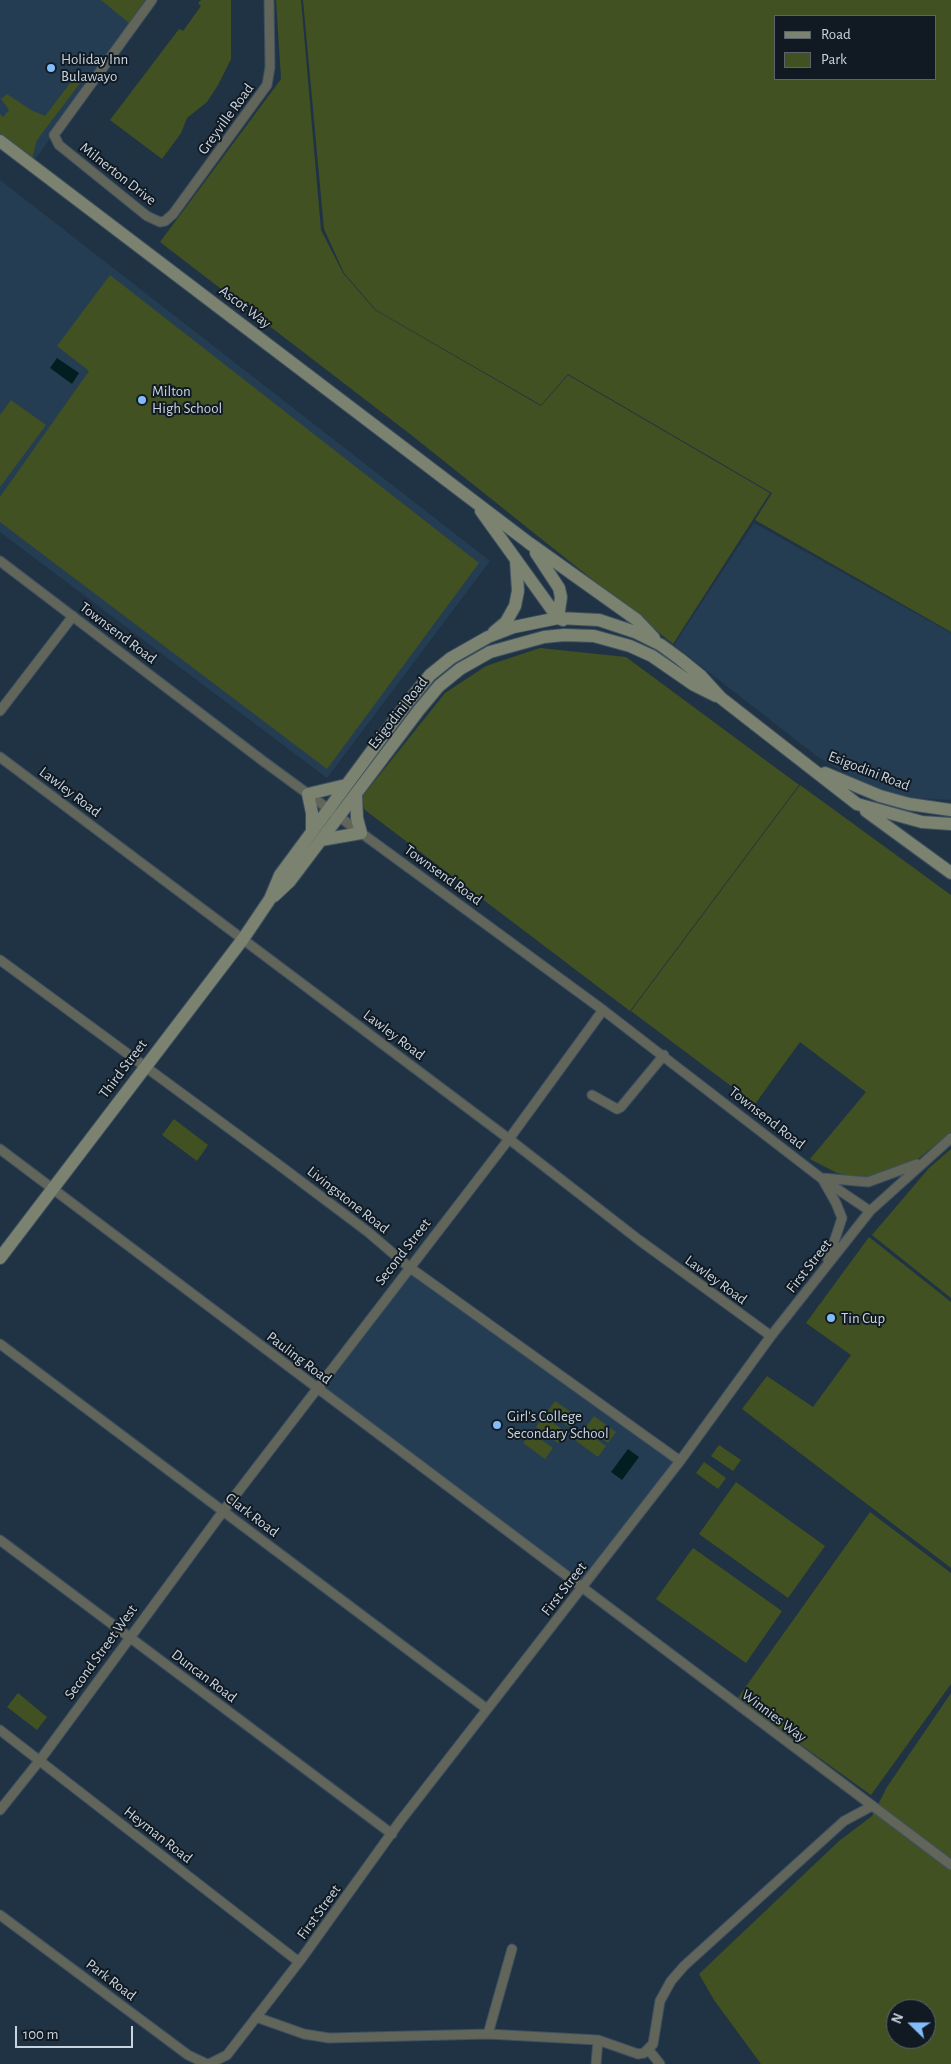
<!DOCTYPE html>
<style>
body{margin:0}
#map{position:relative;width:951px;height:2064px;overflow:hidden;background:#203344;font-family:"Alegreya Sans",sans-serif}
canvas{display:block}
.legend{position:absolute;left:774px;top:15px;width:162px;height:65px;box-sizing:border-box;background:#111a22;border:1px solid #5a646e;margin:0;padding:6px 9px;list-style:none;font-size:15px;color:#c8d4df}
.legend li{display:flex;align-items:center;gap:10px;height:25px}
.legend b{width:25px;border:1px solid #5a646e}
.north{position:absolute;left:886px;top:1999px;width:50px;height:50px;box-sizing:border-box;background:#111a22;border:1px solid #5a646e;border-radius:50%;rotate:292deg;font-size:14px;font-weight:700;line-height:20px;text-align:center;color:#c8d4df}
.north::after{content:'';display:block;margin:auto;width:18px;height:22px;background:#83bcfb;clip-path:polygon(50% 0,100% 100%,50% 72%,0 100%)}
.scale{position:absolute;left:15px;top:2026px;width:118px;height:22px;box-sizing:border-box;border:2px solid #c8d4df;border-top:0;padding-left:6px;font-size:15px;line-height:18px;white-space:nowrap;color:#c8d4df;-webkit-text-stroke:4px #111a22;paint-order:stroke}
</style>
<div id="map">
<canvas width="951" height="2064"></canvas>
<ul class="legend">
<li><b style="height:6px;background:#7b8270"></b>Road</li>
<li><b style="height:14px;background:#415121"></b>Park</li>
</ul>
<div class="north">N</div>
<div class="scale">100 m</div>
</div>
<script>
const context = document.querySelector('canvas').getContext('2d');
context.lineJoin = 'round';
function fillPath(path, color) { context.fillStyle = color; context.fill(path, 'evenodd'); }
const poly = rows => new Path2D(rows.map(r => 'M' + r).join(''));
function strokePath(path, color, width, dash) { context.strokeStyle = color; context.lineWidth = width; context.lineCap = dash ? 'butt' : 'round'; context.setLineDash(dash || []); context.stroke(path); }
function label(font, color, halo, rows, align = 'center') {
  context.font = font + ' "Alegreya Sans",sans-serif'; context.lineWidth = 4; context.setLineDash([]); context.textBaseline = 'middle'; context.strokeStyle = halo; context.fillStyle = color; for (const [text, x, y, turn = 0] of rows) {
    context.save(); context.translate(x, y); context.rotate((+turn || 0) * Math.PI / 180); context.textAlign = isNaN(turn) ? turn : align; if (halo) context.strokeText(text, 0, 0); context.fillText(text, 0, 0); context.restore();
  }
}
const built = poly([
 [0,0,151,0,33,162,0,136],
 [0,180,490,561,327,778,0,532],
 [754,523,951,633,951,800,899,797,860,782,818,757,674,645],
 [410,1272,675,1461,580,1583,322,1388]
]);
const green = poly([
 [101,0,145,0,129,23],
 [201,0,231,0,231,59,218,85,207,102,187,118,181,133,162,159,110,120,179,29,183,31,201,6,198,3],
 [276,0,301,0,321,230,343,273,375,310,541,406,568,375,770,493,673,644,410,434,160,242,281,79],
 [303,0,951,0,951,632,755,520,772,493,568,374,541,405,376,310,344,273,324,229],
 [775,16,935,16,935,79,775,79],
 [74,78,81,82,37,140,32,158,0,134,0,114,3,117,9,110,1,99,7,94,31,110,45,116],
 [110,275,479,563,327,769,0,522,0,497,89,371,57,346],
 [11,400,46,425,0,487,0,415],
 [540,648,626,657,799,785,630,1011,365,810,361,798,445,693,486,666],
 [800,785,951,895,951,1132,917,1160,869,1181,837,1173,810,1159,866,1092,800,1042,755,1104,631,1011],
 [174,1119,208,1145,197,1161,162,1135],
 [951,1149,951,1298,872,1235,929,1168],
 [869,1237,951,1302,951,1568,742,1409,767,1376,813,1407,851,1355,806,1323],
 [555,1401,577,1416,569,1427,547,1412],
 [544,1416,566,1432,558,1443,536,1427],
 [594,1416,616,1432,608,1443,586,1427],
 [584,1430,606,1446,598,1457,576,1441],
 [531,1432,553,1448,545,1459,523,1443],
 [719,1445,741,1460,733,1471,711,1456],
 [704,1462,726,1478,718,1489,696,1473],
 [736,1482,825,1546,788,1598,699,1534],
 [870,1512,951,1573,951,1684,871,1795,737,1699],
 [693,1548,782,1611,746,1663,656,1599],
 [18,1693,47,1717,37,1730,7,1707],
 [951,1693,951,2064,761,2064,714,2000,699,1974,839,1841,872,1816,887,1787],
 [896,2009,926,2009,926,2039,896,2039]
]);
const water = poly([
 [57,358,79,373,72,384,50,368],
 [628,1449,639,1457,622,1480,611,1472]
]);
const minor = poly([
 [152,0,54,135,59,145,147,216,160,222,165,221,173,214,267,85,270,67,269,0],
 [0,561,263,761,603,1010,821,1178,870,1211],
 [0,711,73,616],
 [0,757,509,1139,639,1240,771,1336],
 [0,960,279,1165,368,1232,409,1267,680,1461],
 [592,1095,617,1109,621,1107,664,1055],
 [0,1149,951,1865],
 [822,1178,868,1182,917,1164],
 [823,1180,836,1203,842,1218,828,1260],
 [0,1344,487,1709],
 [0,1540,392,1834],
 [0,1730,299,1962],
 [0,1810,40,1760,224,1510,509,1139,603,1010],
 [0,1915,188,2055,207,2064],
 [256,2017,304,2034,329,2038,488,2034,598,2040,638,2054,644,2053,653,2044,660,2001,671,1981,684,1966,844,1821,872,1806],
 [488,2034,512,1949],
 [648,2049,660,2064],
 [209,2064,227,2055,299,1962,401,1820,680,1461,771,1336,870,1211,951,1138],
 [596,2064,598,2040]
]);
const secondary = poly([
 [0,141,529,543,637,620,654,638],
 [481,511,558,618,563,620],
 [536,553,559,588,561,597,558,618],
 [494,632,506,622,515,606,518,591,516,560],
 [825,773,880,796,909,804,951,810],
 [866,811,951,873],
 [312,832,312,813,308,794,346,785],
 [321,840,361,833,357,818,356,795],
 [274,896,290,881,419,710,439,686,460,669,490,652,544,637,564,635,594,636,630,646,652,656,694,685,716,696],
 [0,1258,243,939,270,899,280,875,408,702,430,675,451,658,488,637,514,627,558,618,599,620,635,632,661,645,680,659,701,676,721,698,857,804,922,822,951,824]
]);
const markers = [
 [51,68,5,"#83bcfb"],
 [142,400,5,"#83bcfb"],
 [831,1318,5,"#83bcfb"],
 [497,1425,5,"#83bcfb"]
];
const poiNames = [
 ["Holiday Inn",61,59],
 ["Bulawayo",61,76],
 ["Milton",152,391],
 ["High School",152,408],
 ["Tin Cup",841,1318],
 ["Girl's College",507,1416],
 ["Secondary School",507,1433]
];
const streetNames = [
 ["Greyville Road",226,119,-54],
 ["Milnerton Drive",118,174,38],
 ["Ascot Way",245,307,37],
 ["Townsend Road",118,633,37],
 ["Esigodini Road",398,713,-52],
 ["Esigodini Road",869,771,21],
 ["Lawley Road",70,792,37],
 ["Townsend Road",443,875,36],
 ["Lawley Road",394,1035,37],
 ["Third Street",123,1069,-53],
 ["Townsend Road",767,1118,38],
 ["Livingstone Road",348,1200,38],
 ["Second Street",403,1252,-52],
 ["First Street",809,1266,-52],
 ["Lawley Road",716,1280,36],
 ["Pauling Road",299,1358,37],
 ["Clark Road",252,1515,37],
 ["First Street",564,1589,-52],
 ["Second Street West",101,1652,-54],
 ["Duncan Road",204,1676,37],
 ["Winnies Way",774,1716,37],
 ["Heyman Road",158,1835,38],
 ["First Street",319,1912,-54],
 ["Park Road",111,1980,37]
];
fillPath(built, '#243d53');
fillPath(green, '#415121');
fillPath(water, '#021e21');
strokePath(minor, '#3e5060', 11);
strokePath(secondary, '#3e5060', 14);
strokePath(minor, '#61655a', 9);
strokePath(secondary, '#7b8270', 12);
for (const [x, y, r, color] of markers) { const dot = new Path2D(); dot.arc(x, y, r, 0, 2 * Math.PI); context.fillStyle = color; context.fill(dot); strokePath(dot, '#111a22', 2); }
label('15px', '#c8d4df', '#111a22', poiNames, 'left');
label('15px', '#c8d4df', '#111a22', streetNames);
</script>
